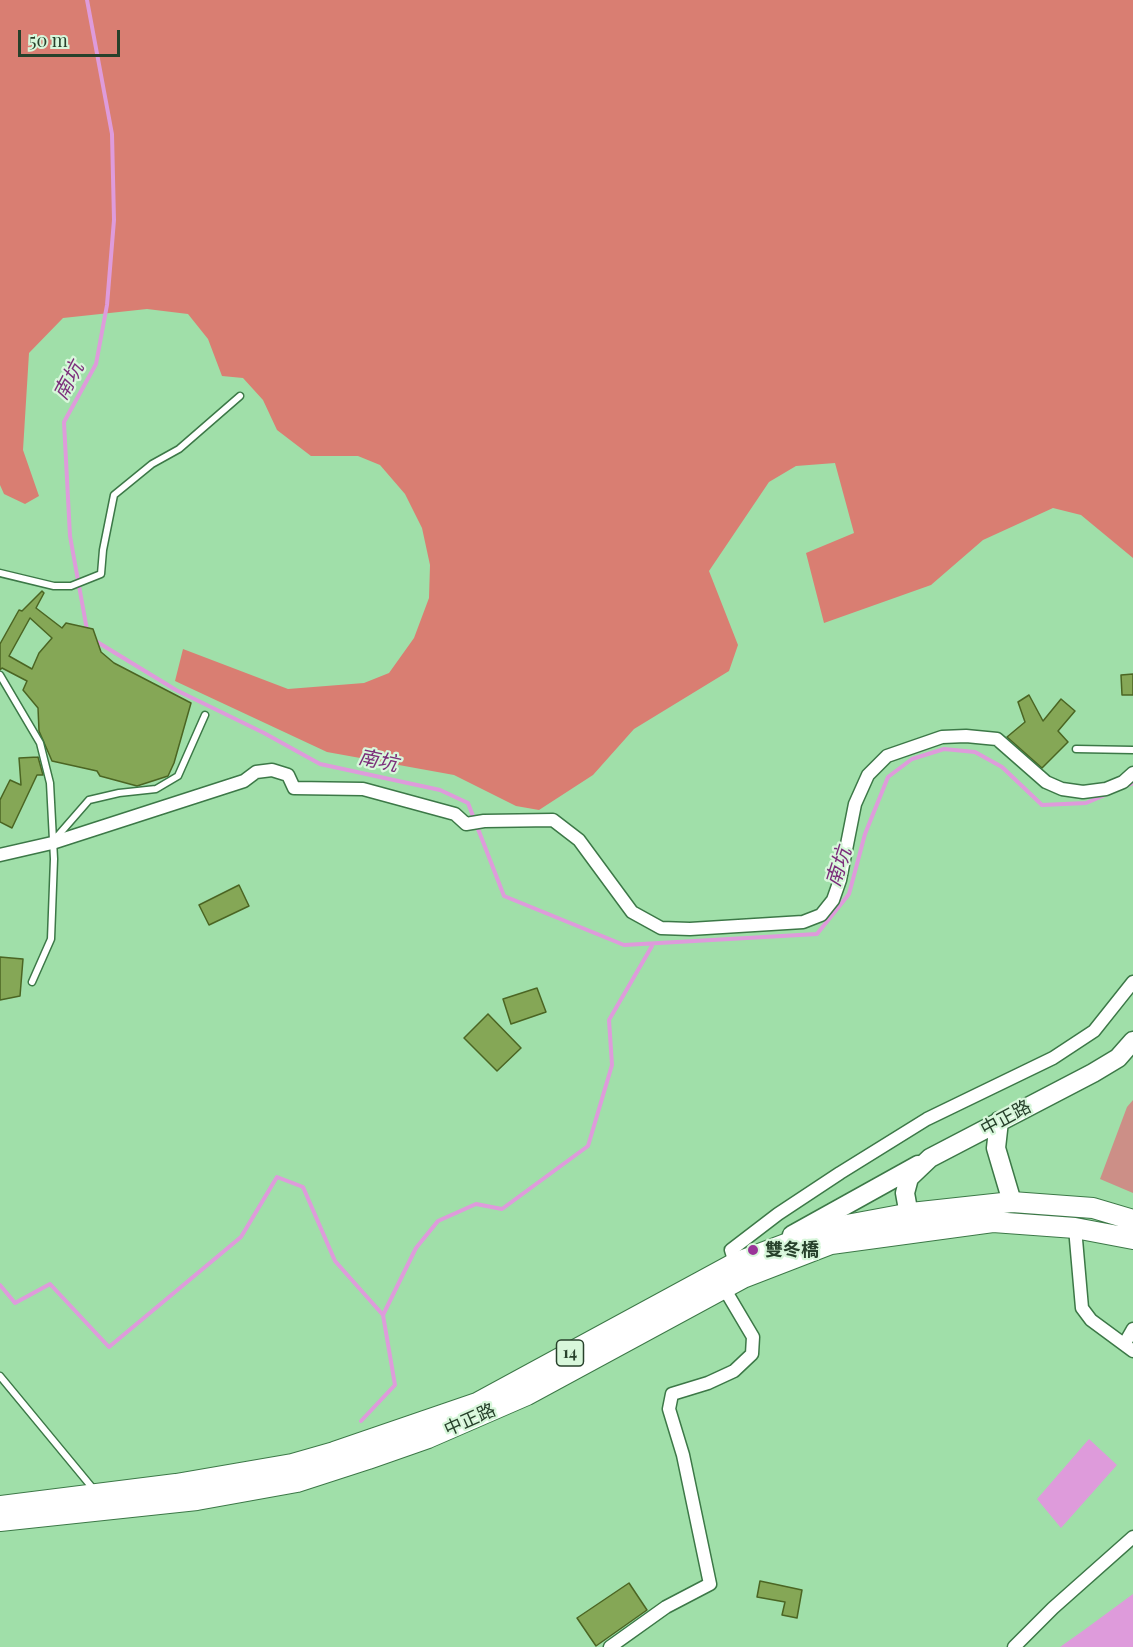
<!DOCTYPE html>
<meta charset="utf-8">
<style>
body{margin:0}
#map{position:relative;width:1133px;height:1647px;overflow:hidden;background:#a0dfa9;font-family:"Playfair Display",serif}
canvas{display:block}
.scale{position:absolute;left:18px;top:30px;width:102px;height:27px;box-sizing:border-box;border:3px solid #27412b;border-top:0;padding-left:8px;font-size:18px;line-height:21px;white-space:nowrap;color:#27412b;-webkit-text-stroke:4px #d8f7db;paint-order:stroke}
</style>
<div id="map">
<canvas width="1133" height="1647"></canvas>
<div class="scale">50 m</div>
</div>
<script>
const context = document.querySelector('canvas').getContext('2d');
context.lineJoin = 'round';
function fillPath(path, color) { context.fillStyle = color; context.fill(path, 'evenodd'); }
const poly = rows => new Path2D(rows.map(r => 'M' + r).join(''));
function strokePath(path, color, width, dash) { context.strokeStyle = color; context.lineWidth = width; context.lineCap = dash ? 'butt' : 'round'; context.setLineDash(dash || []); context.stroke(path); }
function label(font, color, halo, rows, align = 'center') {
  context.font = font + ' "Playfair Display","Noto Sans TC",serif'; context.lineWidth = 4.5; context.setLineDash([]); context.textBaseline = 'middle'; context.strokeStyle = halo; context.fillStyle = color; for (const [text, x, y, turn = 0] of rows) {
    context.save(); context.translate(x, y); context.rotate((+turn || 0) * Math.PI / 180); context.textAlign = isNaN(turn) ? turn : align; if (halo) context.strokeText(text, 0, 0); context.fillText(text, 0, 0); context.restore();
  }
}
const green = poly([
 [1133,1100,1133,1193,1100,1179,1127,1107]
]);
const forest = poly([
 [0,0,1133,0,1133,558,1081,515,1053,508,983,540,931,585,824,623,806,553,854,533,835,463,796,466,769,482,709,571,738,645,729,671,634,729,593,775,539,810,516,806,454,775,327,752,175,681,183,649,288,689,364,683,389,673,414,638,429,598,430,565,422,528,405,494,380,465,358,456,311,456,277,430,263,400,243,378,222,376,208,339,188,314,147,309,63,318,29,353,23,450,39,496,25,504,4,494,0,485]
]);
const water = poly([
 [1089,1439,1117,1465,1061,1528,1037,1499],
 [1133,1594,1133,1647,1060,1647,1084,1630]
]);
const stream = poly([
 [87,630,70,536,64,422,96,364,107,305,114,220,112,134,87,0],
 [94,640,176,690,264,733,320,764,440,790,468,803,504,896,624,945,817,934,849,894,865,834,888,777,912,759,944,749,975,752,1002,767,1042,805,1086,803,1133,783],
 [0,1285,15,1303,50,1284,109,1347,241,1237,277,1177,303,1187,335,1261,383,1315,416,1248,438,1221,476,1204,502,1209,588,1146,612,1065,609,1020,652,946],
 [361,1421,395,1385,383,1315]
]);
const building = poly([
 [42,591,44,593,36,608,62,628,66,623,93,629,101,652,114,663,191,703,174,763,168,776,137,786,100,776,97,771,52,761,39,731,38,708,23,690,27,681,2,668,0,670,0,644,19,610,22,611,42,591],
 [30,618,52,638,39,653,32,669,9,656,30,618],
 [1133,674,1133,695,1122,695,1121,675,1133,674],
 [1029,695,1043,721,1061,699,1075,711,1058,731,1068,742,1042,768,1007,737,1025,722,1018,702,1029,695],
 [38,757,43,775,37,775,12,828,0,822,0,800,10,780,21,785,19,758,38,757],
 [239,885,249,906,209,925,199,905,239,885],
 [0,957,23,959,20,996,0,1000,0,957],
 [537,988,546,1012,511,1024,503,999,537,988],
 [488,1014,521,1048,497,1071,464,1038,488,1014],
 [760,1581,802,1590,797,1618,782,1615,785,1602,757,1597,760,1581],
 [629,1583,647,1610,596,1646,577,1618,629,1583]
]);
const lane = poly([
 [0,573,54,586,71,586,101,574,103,550,114,495,152,464,179,449,240,396],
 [0,675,40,743,50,783,54,859,51,939,32,982],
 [1076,749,1133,750],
 [55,839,89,800,119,793,156,789,178,776,205,715],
 [0,1376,95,1491]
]);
const street = poly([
 [0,855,52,843,244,781,256,772,272,770,288,775,294,788,363,789,455,814,466,824,484,821,553,820,579,840,632,912,661,928,690,929,803,922,821,915,833,900,840,880,855,804,868,775,887,756,942,737,966,736,997,739,1046,782,1062,789,1083,792,1106,789,1123,782,1133,773],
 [1075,1228,1082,1308,1091,1320,1133,1351],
 [735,1263,731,1250,778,1214,840,1173,927,1119,1053,1058,1094,1031,1133,982],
 [1125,1343,1133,1329],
 [610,1647,666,1607,710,1584,683,1455,669,1409,672,1394,708,1383,734,1371,752,1354,753,1337,724,1288],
 [1014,1647,1053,1608,1133,1537]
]);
const secondary = poly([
 [999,1121,996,1148,1012,1202],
 [911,1226,905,1193,909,1178,930,1158,1093,1073,1118,1058,1133,1041],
 [792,1235,918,1165]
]);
const primary = poly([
 [0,1506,176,1484,292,1464,334,1452,477,1403,735,1263,825,1229,911,1213,1012,1202,1093,1208,1133,1220],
 [0,1521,197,1500,297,1482,368,1459,428,1438,527,1395,743,1278,831,1244,993,1222,1075,1228,1133,1239]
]);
const markers = [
 [753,1250,6,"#993498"]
];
const shields = [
 [570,1353,27]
];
const shieldNames = [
 ["14",570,1353]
];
const streetNames = [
 ["中正路",1006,1118,-28],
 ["中正路",470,1420,-24]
];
const poiNames = [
 ["雙冬橋",765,1250]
];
const waterNames = [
 ["南坑",69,381,-62],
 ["南坑",378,761,12],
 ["南坑",839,867,-72]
];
fillPath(green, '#cc8f87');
fillPath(forest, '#d97e72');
fillPath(water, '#de9bdb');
strokePath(stream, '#de9bdb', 4);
fillPath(building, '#85a756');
strokePath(building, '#4b6523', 1.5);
strokePath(lane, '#3c7847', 9);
strokePath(street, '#3c7847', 15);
strokePath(secondary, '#3c7847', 21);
strokePath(primary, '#3c7847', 22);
strokePath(lane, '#fff', 6);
strokePath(street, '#fff', 12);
strokePath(secondary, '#fff', 18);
strokePath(primary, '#fff', 20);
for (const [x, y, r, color] of markers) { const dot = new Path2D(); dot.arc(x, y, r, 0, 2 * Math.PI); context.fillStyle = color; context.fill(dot); strokePath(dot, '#d8f7db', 2); }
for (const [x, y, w] of shields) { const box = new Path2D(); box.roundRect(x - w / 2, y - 13, w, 26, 4.5); context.fillStyle = '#d8f7db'; context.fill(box); strokePath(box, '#27412b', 1.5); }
label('bold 16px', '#27412b', null, shieldNames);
label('18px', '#27412b', '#d8f7db', streetNames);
label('bold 18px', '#27412b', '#d8f7db', poiNames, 'left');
label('italic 20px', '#7c2e7b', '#d8f7db', waterNames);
</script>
